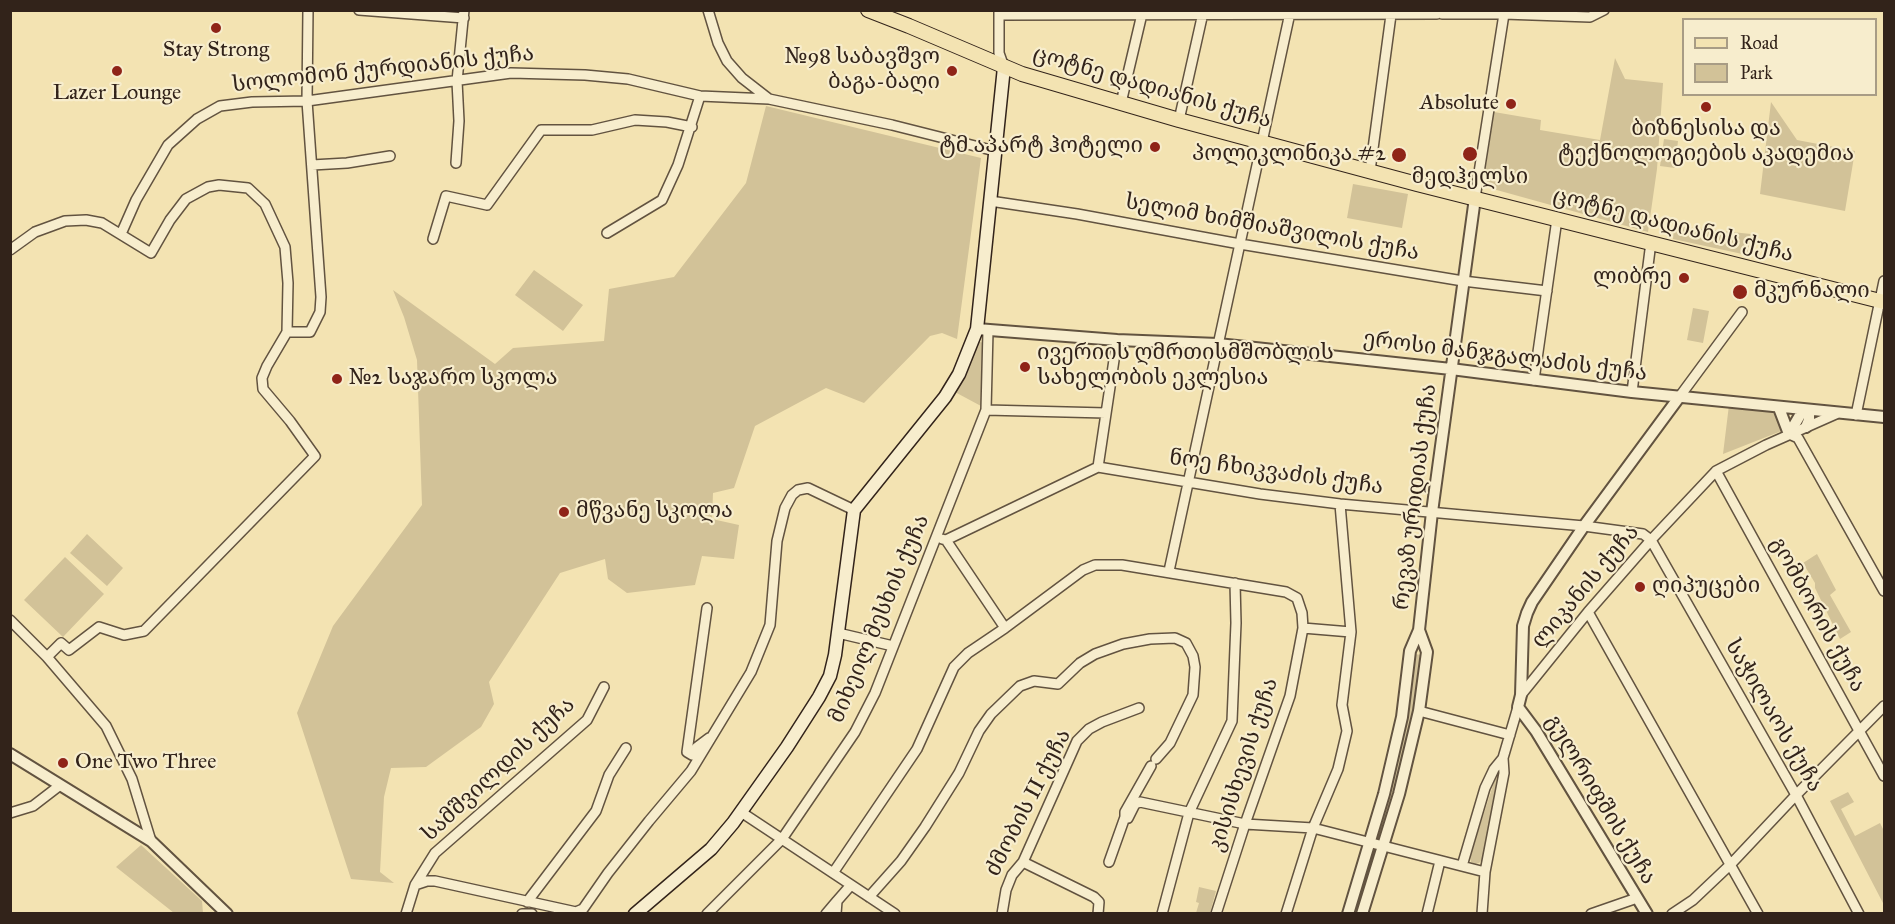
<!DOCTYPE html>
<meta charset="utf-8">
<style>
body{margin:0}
#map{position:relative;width:1895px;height:924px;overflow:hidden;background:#f3e3b2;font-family:"IM FELL Great Primer",serif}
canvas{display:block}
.frame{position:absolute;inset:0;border:12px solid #32231a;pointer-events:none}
.legend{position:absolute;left:1682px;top:18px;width:195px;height:78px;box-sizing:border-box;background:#f7edcd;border:2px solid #a89c85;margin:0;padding:8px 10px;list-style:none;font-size:18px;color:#32231a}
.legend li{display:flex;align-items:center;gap:12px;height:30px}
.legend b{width:30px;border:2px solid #a89c85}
</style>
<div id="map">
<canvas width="1895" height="924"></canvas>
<div class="frame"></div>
<ul class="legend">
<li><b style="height:8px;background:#f3e3b2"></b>Road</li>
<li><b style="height:16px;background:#d2c298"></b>Park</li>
</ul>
</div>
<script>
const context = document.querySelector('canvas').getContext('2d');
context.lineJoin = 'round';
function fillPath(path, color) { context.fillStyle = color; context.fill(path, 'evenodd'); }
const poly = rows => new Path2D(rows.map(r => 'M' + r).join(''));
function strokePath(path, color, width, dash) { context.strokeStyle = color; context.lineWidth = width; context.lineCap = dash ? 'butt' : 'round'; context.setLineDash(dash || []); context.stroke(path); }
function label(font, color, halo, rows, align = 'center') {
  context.font = font + ' "IM FELL Great Primer","Noto Serif Georgian",serif'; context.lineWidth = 4.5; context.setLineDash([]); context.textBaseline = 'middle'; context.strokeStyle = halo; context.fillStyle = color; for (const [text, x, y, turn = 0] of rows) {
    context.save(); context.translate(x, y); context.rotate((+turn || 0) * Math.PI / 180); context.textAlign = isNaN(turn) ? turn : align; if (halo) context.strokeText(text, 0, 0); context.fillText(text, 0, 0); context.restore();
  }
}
const green = poly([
 [1615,58,1625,79,1663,83,1657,169,1648,232,1486,187,1483,184,1494,112,1541,120,1540,130,1600,140],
 [1771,102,1797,140,1855,151,1845,211,1760,194],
 [766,106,981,158,957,339,942,333,930,336,864,403,826,388,755,426,734,488,713,493,712,519,739,525,734,559,702,556,695,585,627,593,608,579,605,559,560,573,489,682,494,704,481,727,426,767,391,768,384,797,380,872,394,883,351,879,297,713,333,626,422,505,417,360,404,317,393,290,495,364,513,348,604,341,609,289,674,277,746,183],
 [1664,139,1678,141,1675,168,1660,166],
 [1353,184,1408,194,1402,228,1347,218],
 [1674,226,1751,234,1747,255,1673,239],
 [534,270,583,305,563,331,515,295],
 [1693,308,1709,311,1703,343,1687,340],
 [975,341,985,343,981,406,953,391],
 [1729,405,1776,411,1784,430,1723,454],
 [87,534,123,568,107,586,70,553],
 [1817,554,1836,590,1830,595,1851,632,1840,639,1815,588,1815,583,1803,563],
 [65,557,104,594,63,637,24,600],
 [1413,654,1423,655,1414,717,1381,842,1373,840],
 [1498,770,1501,772,1500,777,1482,860,1479,863,1475,864,1471,862,1470,856],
 [1848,792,1854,802,1841,809,1855,836,1880,823,1884,831,1884,905,1830,801],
 [141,845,202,901,203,913,174,913,116,867],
 [1199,887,1216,891,1210,913,1196,913,1199,903,1196,902]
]);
const minor = poly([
 [359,10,464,18],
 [708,10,718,43,727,61,742,78,769,99],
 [999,10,999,53,1004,67],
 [1442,14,1504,14,1590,17,1604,10],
 [999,15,1437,14],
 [1121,103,1142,14],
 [1179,120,1203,13],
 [456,163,459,121,457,81,464,10],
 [312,165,347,163,390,156],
 [1370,171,1391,15],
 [1475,198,1504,14],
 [990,201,1077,214,1240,244,1463,281,1547,291],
 [607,233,662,200,678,165,700,96],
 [121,234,136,200,168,145,197,119,220,106,252,102,307,101,511,73,585,75,628,79,700,96,769,99,892,125,995,151],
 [433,239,446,196,487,205,541,130,592,130,635,120,667,122,692,127],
 [10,250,35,232,65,221,86,220,102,223,151,253,170,220,186,199,208,187,219,185,248,188,265,204,285,247,288,283,287,332],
 [287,332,310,332,320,312,321,297,307,101,308,10],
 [1534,380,1557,219],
 [1632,392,1651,242],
 [1680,396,1742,312],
 [986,410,1106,413],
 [1856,415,1884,281],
 [1789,434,1798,438,1884,591],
 [1098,467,1117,340],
 [1716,471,1884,776],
 [942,539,946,540,1005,628],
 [946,540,1098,467,1260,494,1340,504,1584,526,1643,534,1651,540,1796,795,1859,914],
 [1169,571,1290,13],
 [707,608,687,752,692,755,697,747,709,738],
 [1588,612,1758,914],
 [10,620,47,657,106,726,132,779,151,841],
 [1303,628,1351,632],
 [838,633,893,646],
 [47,657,61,643,69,650,99,627,124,635,144,631,315,456,290,421,263,389,262,378,267,366,287,332],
 [1521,695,1588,612,1651,540,1716,471,1766,445,1836,414],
 [1419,711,1510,735],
 [1151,766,1125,812,1125,817,1128,818,1135,804,1140,802,1245,824,1313,828,1485,872],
 [741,812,895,914],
 [10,813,33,806,59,786],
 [1023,862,1094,897,1099,902,1098,914],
 [1109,862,1125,817],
 [1462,866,1485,788,1494,769,1503,758],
 [833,873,917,749,954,667,968,653,1005,628,1083,570,1095,565,1122,565,1286,592,1297,598,1302,613,1303,628,1290,696,1245,824,1216,914],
 [415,885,427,881,435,881,576,912,583,909,608,873,649,821,691,771,751,672,770,625,777,541,785,508,792,495,798,490,808,488,854,510],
 [869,897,901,861,925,827,959,773,979,731,991,714,1020,686,1034,681,1058,684,1080,663,1095,654,1123,644,1150,639,1175,638,1186,643,1193,656,1195,667,1193,695,1170,743,1156,759],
 [527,902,596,811,609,775,626,748],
 [406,914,415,885,435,853,587,720,604,687],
 [522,914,532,914],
 [707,914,782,839,855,732,875,693,986,410,988,331],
 [826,914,837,901],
 [836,914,837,901,851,885],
 [1002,914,1006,890,1012,875,1023,862,1077,741,1089,729,1102,722,1139,708],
 [1162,914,1189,813,1232,721,1236,623,1235,583],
 [1286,914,1313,828,1338,769,1347,731,1342,705,1351,632,1340,504],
 [1427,914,1440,861],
 [1482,914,1485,872,1504,773,1503,758,1518,707],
 [1591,914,1637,898],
 [1672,914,1693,900,1731,864,1796,795,1884,706]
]);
const tertiary = poly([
 [977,329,1117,340,1218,344,1451,369,1632,392,1884,417],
 [1779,408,1789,434],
 [1806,427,1809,420,1809,411],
 [1789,434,1803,410],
 [10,754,151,841,227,914],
 [1348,914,1384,794,1402,717,1410,651,1419,630,1432,512,1475,198],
 [1362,914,1399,794,1419,711,1427,652,1419,630],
 [1647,914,1536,731,1518,707,1521,695,1523,626,1527,613,1532,602,1584,526,1680,396]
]);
const secondary = poly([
 [635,914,711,849,733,823,787,747,819,697,830,676,835,655,854,510,945,397,959,374,977,329,1004,67]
]);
const primary = poly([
 [868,10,909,26,1022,74,1179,120,1417,184,1884,302]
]);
const markers = [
 [216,28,6,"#8f2418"],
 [117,71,6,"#8f2418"],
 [952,71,6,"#8f2418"],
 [1511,104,6,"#8f2418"],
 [1706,107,6,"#8f2418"],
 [1155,147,6,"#8f2418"],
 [1470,154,8,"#8f2418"],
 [1399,155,8,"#8f2418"],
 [1684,278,6,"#8f2418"],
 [1740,292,8,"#8f2418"],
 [1025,367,6,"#8f2418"],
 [337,379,6,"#8f2418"],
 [564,512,6,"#8f2418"],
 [1640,587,6,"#8f2418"],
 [63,763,6,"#8f2418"]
];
const poiNames = [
 ["Stay Strong",216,51,"center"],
 ["№98 საბავშვო",940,58,"right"],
 ["ბაგა-ბაღი",940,83,"right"],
 ["Lazer Lounge",117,94,"center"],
 ["Absolute",1499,104,"right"],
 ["ბიზნესისა და",1706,130,"center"],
 ["ტექნოლოგიების აკადემია",1706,155,"center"],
 ["ტმ აპარტ ჰოტელი",1143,147,"right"],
 ["პოლიკლინიკა #2",1386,155,"right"],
 ["მედჰელსი",1470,178,"center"],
 ["ლიბრე",1672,278,"right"],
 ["მკურნალი",1754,292],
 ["ივერიის ღმრთისმშობლის",1037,354],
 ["სახელობის ეკლესია",1037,379],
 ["№2 საჯარო სკოლა",349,379],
 ["მწვანე სკოლა",576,512],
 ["ღიპუცები",1652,587],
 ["One Two Three",75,763]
];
const streetNames = [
 ["სოლომონ ქურდიანის ქუჩა",383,70,-6],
 ["ცოტნე დადიანის ქუჩა",1152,88,16],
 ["ცოტნე დადიანის ქუჩა",1673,226,14],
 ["სელიმ ხიმშიაშვილის ქუჩა",1272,228,10],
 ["ეროსი მანჯგალაძის ქუჩა",1505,357,7],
 ["ნოე ჩხიკვაძის ქუჩა",1276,473,8],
 ["რევაზ ურიდიას ქუჩა",1416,497,-83],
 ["ლიკანის ქუჩა",1586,587,-50],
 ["გომბორის ქუჩა",1817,615,61],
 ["მიხეილ მესხის ქუჩა",880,619,-67],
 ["საჭილაოს ქუჩა",1773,716,60],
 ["კისისხევის ქუჩა",1244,765,-72],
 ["სამშვილდის ქუჩა",499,770,-43],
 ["გულრიფშის ქუჩა",1600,800,59],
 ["ძმობის II ქუჩა",1029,803,-63]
];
fillPath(green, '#d2c298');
strokePath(minor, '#625340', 12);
strokePath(tertiary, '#625340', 14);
strokePath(secondary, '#32231a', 15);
strokePath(primary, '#32231a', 16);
strokePath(minor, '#f7edcd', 9);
strokePath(tertiary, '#f7edcd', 10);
strokePath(secondary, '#f7edcd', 12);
strokePath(primary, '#f3e3b2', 14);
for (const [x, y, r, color] of markers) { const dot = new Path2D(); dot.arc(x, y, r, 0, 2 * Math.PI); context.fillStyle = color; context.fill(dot); strokePath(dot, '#f7edcd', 2); }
label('22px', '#32231a', '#f7edcd', poiNames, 'left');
label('22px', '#32231a', '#f7edcd', streetNames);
</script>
